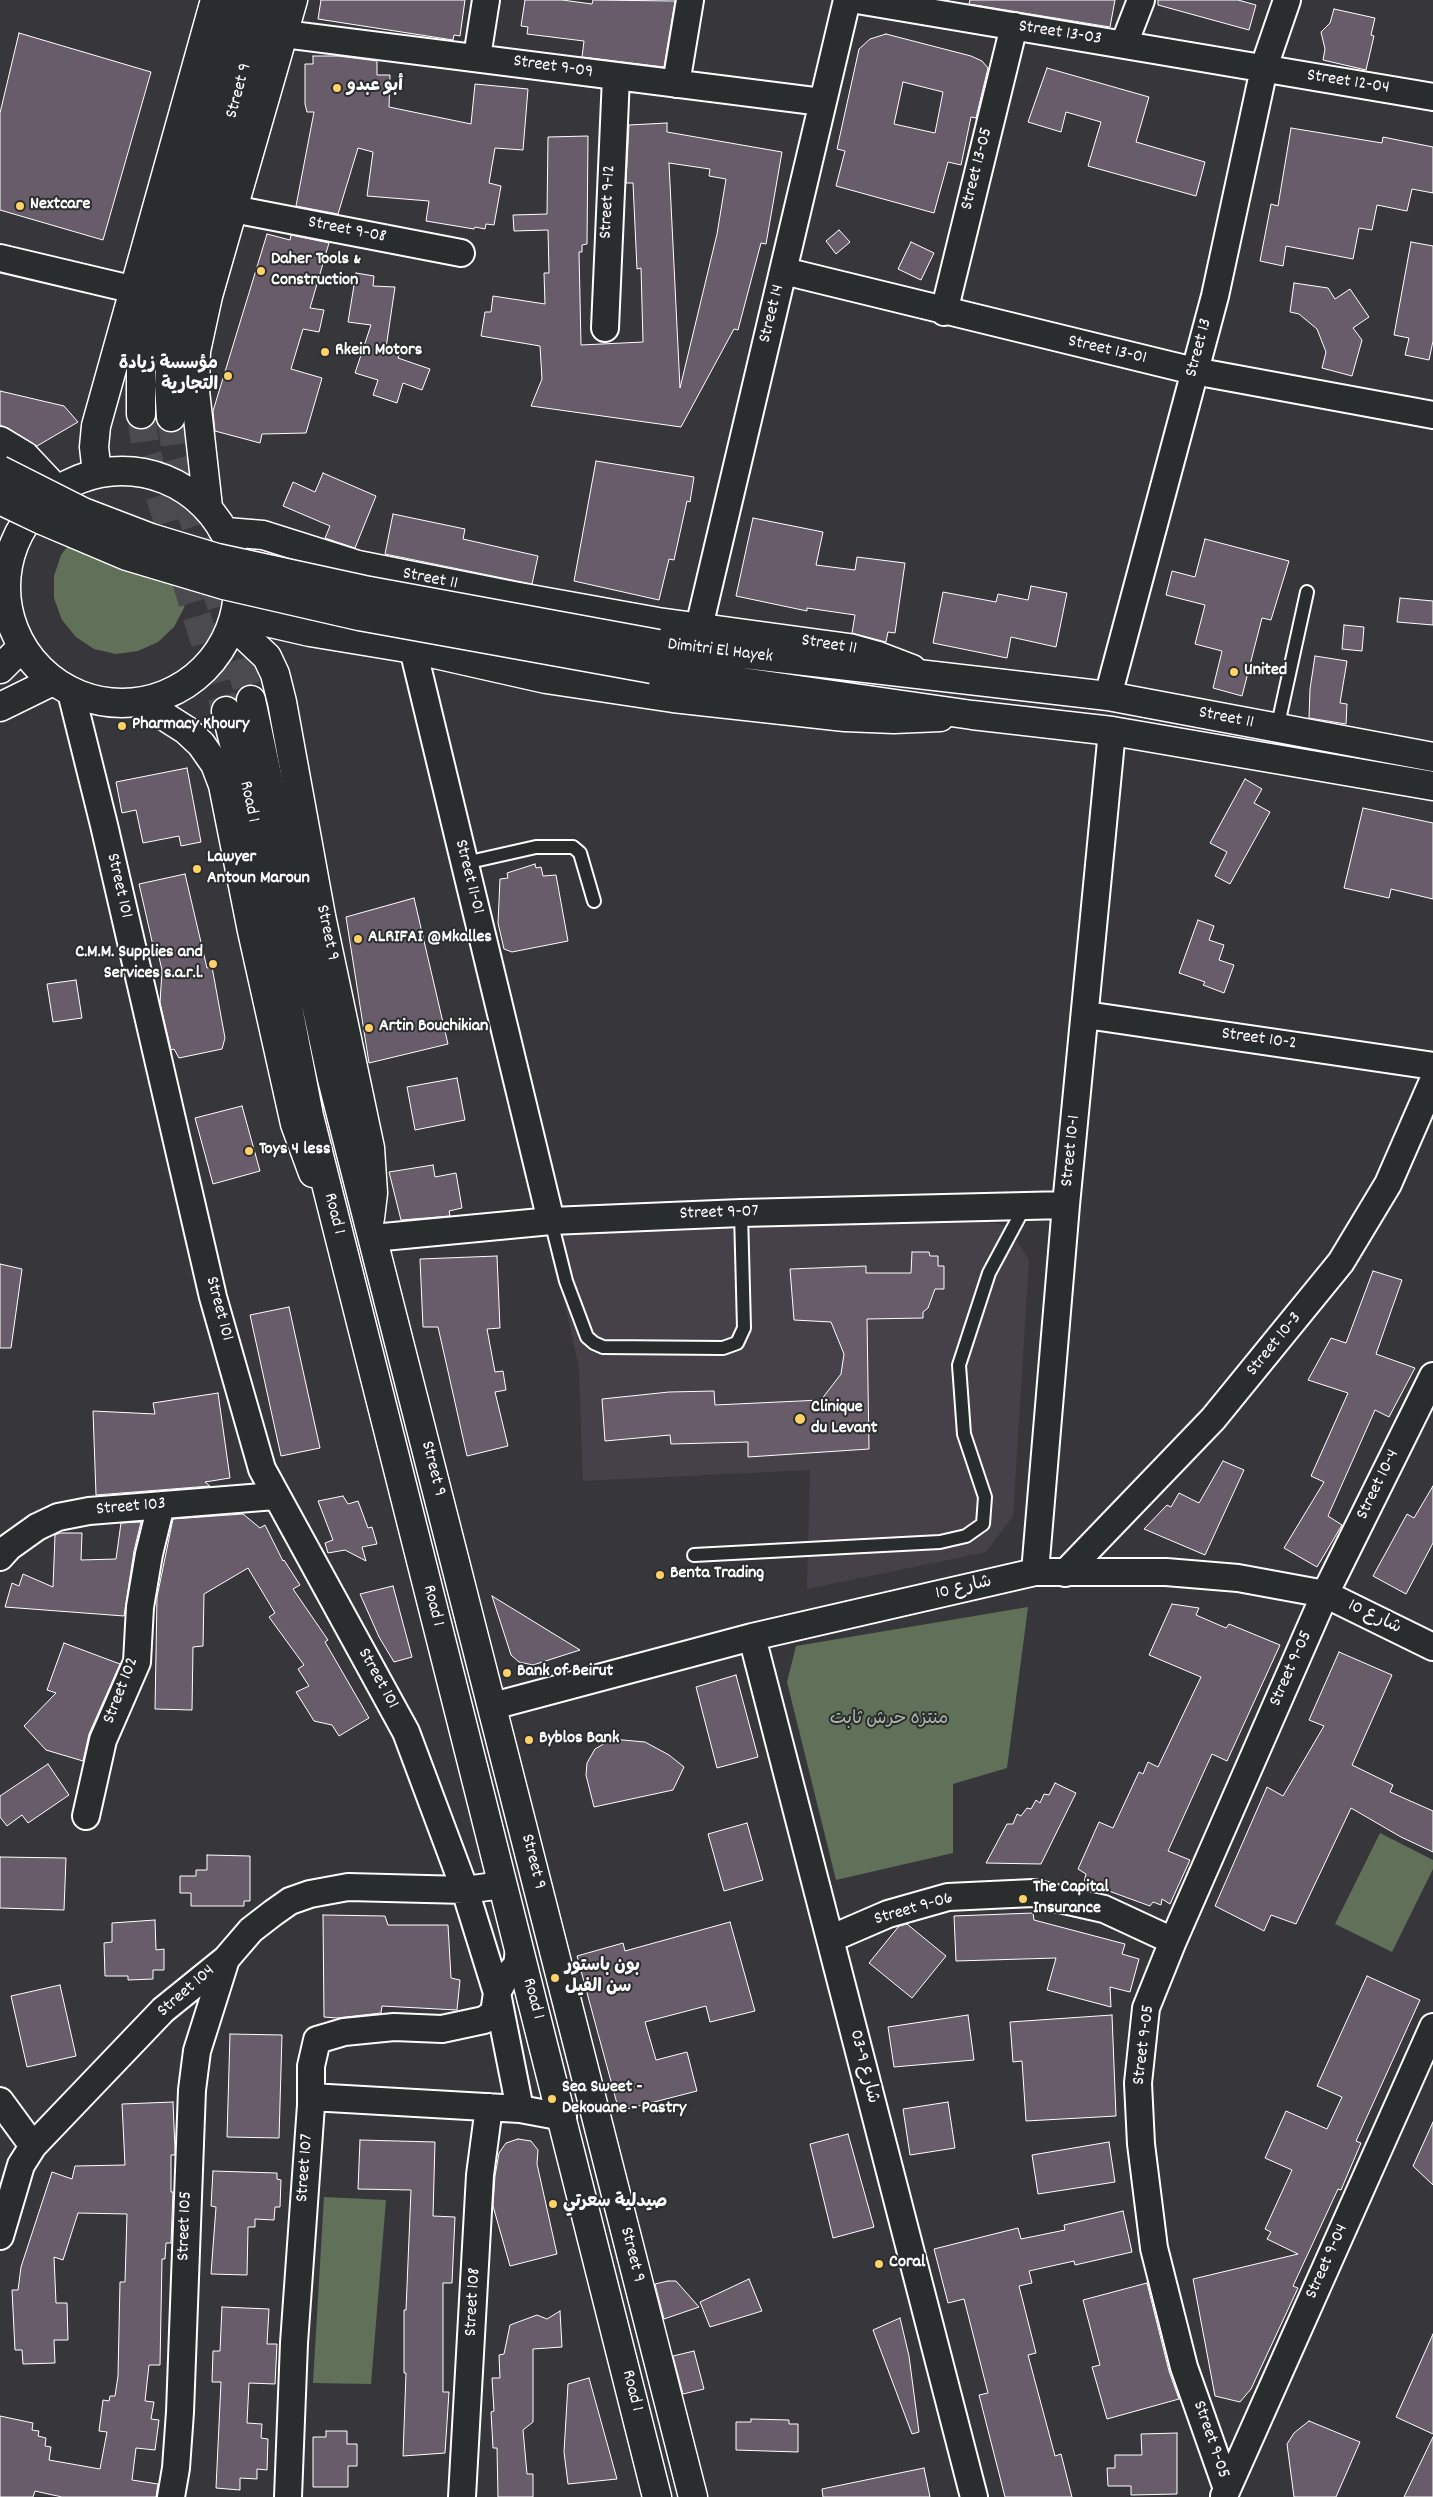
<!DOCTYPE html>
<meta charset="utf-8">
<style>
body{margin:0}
canvas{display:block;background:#37363a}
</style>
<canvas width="1433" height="2497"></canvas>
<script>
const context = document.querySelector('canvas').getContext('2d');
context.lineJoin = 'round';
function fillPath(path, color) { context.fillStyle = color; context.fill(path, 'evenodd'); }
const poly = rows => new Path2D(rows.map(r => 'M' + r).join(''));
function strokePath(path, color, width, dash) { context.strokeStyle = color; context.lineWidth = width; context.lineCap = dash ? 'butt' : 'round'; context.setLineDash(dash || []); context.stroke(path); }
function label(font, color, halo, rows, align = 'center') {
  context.font = font + ' Dekko,"Playpen Sans Arabic",sans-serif'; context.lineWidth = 4; context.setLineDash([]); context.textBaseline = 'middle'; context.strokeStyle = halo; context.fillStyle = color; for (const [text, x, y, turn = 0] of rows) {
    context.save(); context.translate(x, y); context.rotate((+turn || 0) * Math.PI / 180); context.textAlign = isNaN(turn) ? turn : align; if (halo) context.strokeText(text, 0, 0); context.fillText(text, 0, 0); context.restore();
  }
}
const built = poly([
 [948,1214,1007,1226,1029,1260,1013,1516,986,1552,807,1589,810,1470,583,1481,579,1368,550,1236,746,1223]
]);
const green = poly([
 [74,538,188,586,184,608,174,627,158,642,138,651,116,654,94,649,76,637,62,620,54,598,54,576,61,555],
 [1028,1607,1007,1768,953,1784,953,1853,836,1880,787,1682,796,1646],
 [1380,1833,1433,1860,1433,1869,1392,1952,1335,1924],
 [324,2197,386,2200,371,2384,313,2383]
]);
const building = poly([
 [321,0,465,0,460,36,454,35,453,40,318,19,321,0],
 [525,0,562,0,592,4,593,0,675,1,664,67,582,57,584,41,527,34,528,27,521,26,525,0],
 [970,0,1115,0,1110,27,969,4,970,0],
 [1158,0,1238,0,1256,5,1249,30,1158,5,1158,0],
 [1334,9,1375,18,1371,35,1374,36,1366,70,1323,60,1325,49,1321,32,1330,23,1334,9],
 [19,33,151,72,103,240,0,210,0,113,19,33],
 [886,34,971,56,982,61,988,68,976,118,971,117,961,165,948,162,934,213,836,186,845,151,837,149,859,49,870,39,886,34],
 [903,82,943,92,935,133,894,124,903,82],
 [313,56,338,56,377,61,377,75,390,75,389,107,471,124,475,84,528,89,523,150,495,148,489,183,501,186,494,225,486,224,485,229,475,227,474,229,426,221,429,201,367,196,373,152,358,148,338,214,296,206,314,112,307,112,305,104,305,64,313,64,313,56],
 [1047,68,1149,97,1136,142,1205,162,1196,196,1088,166,1101,122,1066,112,1061,132,1028,122,1047,68],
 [667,123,667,132,782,152,766,244,761,243,738,330,734,329,681,427,531,406,542,379,540,346,481,336,485,312,491,312,493,296,545,304,544,273,549,273,548,230,514,231,513,215,547,214,548,137,588,136,587,244,582,245,582,252,579,252,581,345,643,342,641,268,637,269,633,183,626,183,629,125,667,123],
 [669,163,710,169,709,176,726,179,717,234,680,388,669,163],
 [1291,128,1382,143,1383,137,1433,147,1433,193,1412,189,1407,211,1377,205,1372,230,1359,228,1353,259,1286,246,1283,266,1260,261,1271,204,1278,206,1291,128],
 [839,230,850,242,836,254,826,241,839,230],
 [267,234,290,240,291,235,329,243,310,308,324,310,319,332,303,329,291,369,322,378,306,433,262,434,260,443,215,431,213,411,267,234],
 [911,242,934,253,921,280,898,269,911,242],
 [1411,242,1433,246,1433,341,1429,360,1405,355,1409,338,1394,335,1411,242],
 [356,273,374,276,373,286,395,287,386,348,400,353,398,358,430,369,422,390,403,383,397,403,373,395,378,380,355,373,371,325,348,322,356,273],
 [1294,283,1328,288,1335,299,1350,289,1369,317,1353,328,1362,340,1352,376,1322,368,1326,352,1317,329,1299,314,1290,312,1294,283],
 [0,391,64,406,78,422,37,446,8,428,0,425,0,391],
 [596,461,694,477,690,502,687,501,674,560,669,559,659,600,574,581,596,461],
 [323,473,376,496,355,548,325,538,330,526,283,506,293,482,315,492,323,473],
 [393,514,465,529,463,539,538,556,532,584,385,554,393,514],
 [753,518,823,532,816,565,855,570,857,557,905,563,895,633,888,632,886,642,852,633,855,615,807,608,807,611,736,596,753,518],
 [1205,539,1289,561,1271,620,1262,618,1242,696,1213,688,1222,651,1195,644,1205,605,1166,595,1172,571,1195,577,1205,539],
 [1031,586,1067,593,1056,647,1011,637,1007,658,933,643,943,592,996,602,998,594,1028,600,1031,586],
 [1400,598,1433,601,1433,625,1397,622,1400,598],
 [1344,625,1364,627,1362,651,1342,649,1344,625],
 [1315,656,1347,661,1340,703,1347,704,1346,724,1309,718,1310,689,1315,656],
 [187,768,201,842,181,846,179,836,143,843,136,810,122,813,116,782,187,768],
 [1245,779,1262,789,1254,803,1270,812,1230,884,1215,876,1227,852,1210,843,1245,779],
 [1363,808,1433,823,1433,899,1391,889,1389,898,1344,888,1363,808],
 [535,864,536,868,541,867,543,876,556,875,568,941,512,952,504,949,498,923,500,879,508,878,507,873,535,864],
 [185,874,207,968,212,967,225,1038,222,1049,179,1058,174,1049,171,1050,160,1003,162,970,157,949,154,950,139,884,185,874],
 [414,898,448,1044,369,1063,346,917,414,898],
 [1198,920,1214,926,1209,940,1224,945,1219,960,1234,965,1224,993,1203,985,1205,982,1179,973,1198,920],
 [76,980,82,1018,53,1022,47,984,76,980],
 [457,1078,465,1120,415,1130,407,1087,457,1078],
 [242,1106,260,1171,213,1184,195,1118,242,1106],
 [433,1165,435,1177,456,1173,462,1208,449,1211,450,1216,401,1220,389,1172,433,1165],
 [912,1252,929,1252,930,1256,938,1256,938,1266,944,1266,944,1289,935,1289,928,1308,923,1312,923,1318,867,1319,869,1449,748,1457,748,1442,671,1444,670,1435,605,1441,602,1399,669,1392,714,1391,715,1405,821,1400,841,1374,844,1354,831,1322,794,1320,790,1269,866,1266,866,1273,911,1273,912,1252],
 [497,1256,500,1328,487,1329,495,1372,503,1371,506,1390,495,1392,508,1446,467,1456,438,1327,423,1327,420,1259,497,1256],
 [0,1264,22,1269,11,1348,0,1348,0,1264],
 [1373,1271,1402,1280,1376,1354,1415,1368,1389,1417,1375,1410,1328,1516,1342,1525,1317,1567,1284,1548,1324,1482,1311,1476,1348,1393,1308,1380,1331,1338,1346,1343,1373,1271],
 [289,1307,320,1448,281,1456,250,1315,289,1307],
 [218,1393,230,1478,205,1482,210,1486,96,1495,93,1411,155,1414,153,1403,218,1393],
 [1223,1461,1244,1470,1205,1555,1144,1529,1167,1505,1171,1507,1179,1493,1199,1503,1223,1461],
 [1433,1486,1433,1543,1406,1594,1373,1576,1407,1514,1414,1518,1433,1486],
 [343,1496,348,1504,358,1501,368,1528,372,1527,377,1544,362,1547,366,1561,345,1550,328,1553,325,1543,333,1540,318,1501,343,1496],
 [243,1514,260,1528,265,1525,283,1561,284,1560,300,1585,293,1589,328,1640,325,1642,369,1718,339,1736,332,1725,314,1721,296,1692,309,1686,298,1669,304,1665,269,1617,275,1613,248,1568,204,1594,203,1646,193,1647,192,1710,155,1709,157,1597,173,1519,243,1514],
 [141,1522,134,1551,124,1616,5,1607,12,1583,19,1586,23,1574,53,1587,55,1535,60,1533,82,1533,81,1560,116,1559,121,1523,141,1522],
 [393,1586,412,1657,394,1662,379,1637,360,1594,393,1586],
 [492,1596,580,1650,533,1665,519,1662,511,1655,492,1596],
 [1172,1604,1199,1608,1196,1615,1226,1628,1229,1624,1280,1645,1227,1761,1212,1754,1168,1851,1190,1860,1170,1904,1162,1899,1161,1905,1153,1902,1150,1906,1084,1882,1086,1874,1078,1869,1099,1822,1113,1828,1139,1772,1143,1774,1148,1762,1158,1767,1201,1677,1149,1655,1172,1604],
 [64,1643,120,1664,89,1734,83,1761,46,1750,24,1726,56,1693,47,1690,64,1643],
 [1339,1652,1392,1675,1352,1765,1393,1785,1390,1792,1433,1811,1433,1852,1401,1837,1351,1808,1296,1924,1271,1915,1264,1931,1215,1906,1267,1787,1283,1796,1324,1726,1309,1720,1339,1652],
 [736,1675,758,1757,717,1768,696,1687,736,1675],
 [612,1739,645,1742,669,1755,684,1767,673,1790,594,1807,586,1775,587,1763,595,1749,612,1739],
 [48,1764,69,1795,28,1823,22,1815,7,1826,0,1817,0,1796,48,1764],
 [1055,1783,1076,1793,1041,1864,986,1863,1007,1824,1013,1824,1017,1814,1021,1816,1027,1808,1031,1809,1036,1800,1040,1803,1044,1794,1049,1795,1055,1783],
 [747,1823,763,1880,724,1891,708,1834,747,1823],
 [207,1855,250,1856,250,1901,244,1901,244,1906,191,1906,191,1893,180,1893,180,1876,196,1876,196,1870,207,1870,207,1855],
 [0,1857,66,1858,64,1910,0,1908,0,1857],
 [1033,1913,1034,1920,1125,1944,1122,1954,1139,1959,1130,1992,1110,1987,1111,2007,1047,1990,1056,1958,956,1961,954,1916,1033,1913],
 [323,1915,385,1916,388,1925,448,1925,451,1978,460,1980,457,2010,382,2006,381,2013,337,2018,324,2017,323,1915],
 [155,1920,156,1950,164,1949,164,1970,153,1970,153,1979,128,1980,128,1976,105,1976,104,1943,112,1942,112,1923,155,1920],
 [730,1922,755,2011,710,2022,706,2006,645,2022,656,2060,687,2052,697,2091,619,2111,577,1956,623,1943,625,1951,730,1922],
 [907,1924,946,1956,912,1998,869,1963,899,1926,907,1924],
 [1367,1976,1420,2000,1356,2141,1361,2143,1341,2190,1338,2189,1293,2286,1298,2288,1251,2389,1240,2402,1215,2396,1193,2279,1298,2254,1267,2239,1271,2232,1265,2229,1292,2170,1265,2158,1286,2111,1327,2129,1342,2097,1317,2086,1367,1976],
 [60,1985,76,2056,27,2067,11,1996,60,1985],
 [968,2015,974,2060,894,2067,888,2027,968,2015],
 [1112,2015,1116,2116,1026,2121,1022,2061,1013,2062,1010,2022,1112,2015],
 [230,2034,282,2035,279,2138,227,2137,230,2034],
 [173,2102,175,2149,175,2155,171,2155,171,2192,173,2192,171,2243,166,2243,165,2259,162,2259,160,2365,149,2365,145,2401,154,2402,151,2419,159,2420,155,2450,136,2448,132,2480,158,2484,156,2497,62,2497,35,2491,33,2497,0,2497,0,2416,33,2423,32,2430,39,2431,38,2436,46,2438,45,2446,51,2447,49,2460,100,2469,107,2432,99,2431,103,2400,109,2401,110,2396,115,2396,118,2376,120,2282,125,2282,127,2214,78,2213,63,2260,54,2257,56,2303,67,2303,68,2340,54,2340,55,2363,23,2364,22,2350,15,2350,12,2290,18,2290,21,2267,52,2172,72,2179,75,2166,125,2165,122,2104,173,2102],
 [948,2102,955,2148,910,2155,903,2109,948,2102],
 [1433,2122,1433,2185,1413,2166,1433,2122],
 [848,2134,874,2227,833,2238,810,2144,848,2134],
 [518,2139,531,2141,538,2150,537,2164,557,2254,510,2266,493,2206,495,2176,499,2153,506,2143,518,2139],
 [360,2140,435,2142,433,2216,455,2217,452,2283,443,2283,443,2392,449,2392,445,2453,403,2456,406,2373,404,2373,404,2310,406,2310,411,2190,358,2189,360,2140],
 [1109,2142,1115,2182,1038,2194,1032,2155,1109,2142],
 [213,2171,277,2173,277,2179,281,2180,280,2207,275,2207,274,2220,255,2219,255,2227,248,2227,247,2275,211,2274,216,2207,211,2206,213,2171],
 [1123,2211,1132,2252,1075,2265,1074,2261,1029,2271,1032,2283,1019,2286,1036,2353,1028,2355,1055,2456,1061,2454,1072,2497,1005,2497,979,2395,988,2393,964,2299,948,2303,934,2249,1018,2228,1021,2239,1065,2230,1064,2225,1123,2211],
 [749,2279,762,2311,710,2327,700,2302,749,2279],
 [668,2281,676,2281,699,2307,664,2319,655,2284,668,2281],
 [1147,2283,1169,2371,1179,2399,1107,2419,1092,2367,1100,2365,1083,2300,1147,2283],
 [222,2307,269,2309,267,2344,277,2344,275,2384,249,2383,247,2423,262,2424,261,2438,268,2439,267,2470,257,2469,257,2479,240,2478,240,2490,216,2488,221,2382,212,2382,213,2351,220,2351,222,2307],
 [560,2311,562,2347,533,2349,533,2422,523,2430,527,2474,533,2474,533,2497,498,2497,497,2448,493,2448,491,2412,494,2411,492,2378,500,2378,499,2355,504,2354,510,2325,537,2315,547,2319,560,2311],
 [900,2318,909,2356,919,2432,912,2434,873,2330,900,2318],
 [1433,2334,1433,2434,1396,2417,1433,2334],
 [694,2351,704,2389,683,2394,673,2356,694,2351],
 [589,2378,617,2479,568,2484,564,2452,568,2384,589,2378],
 [751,2419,789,2420,789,2424,798,2424,798,2452,736,2450,736,2422,751,2422,751,2419],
 [1309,2421,1360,2442,1336,2497,1294,2497,1287,2444,1294,2433,1309,2421],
 [326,2431,347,2431,347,2444,357,2444,357,2466,348,2466,348,2487,313,2487,313,2437,326,2437,326,2431],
 [1177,2433,1177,2494,1131,2495,1131,2486,1108,2486,1107,2468,1115,2468,1115,2455,1142,2455,1141,2434,1177,2433],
 [1433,2437,1433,2497,1404,2497,1433,2437],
 [924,2468,930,2497,823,2497,822,2489,924,2468]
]);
const secondaryTunnel = poly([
 [141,414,146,451,226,711],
 [171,417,176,455,193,518,251,700]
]);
const service = poly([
 [1277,729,1307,592],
 [465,863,536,847,573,847,580,853,594,901],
 [551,1221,566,1281,587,1337,594,1343,603,1347,723,1348,737,1343,744,1328,741,1213],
 [694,1555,940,1542,966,1536,983,1524,985,1497,964,1434,959,1365,989,1273,1025,1206]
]);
const minor = poly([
 [857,0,1433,97],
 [284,34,822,102],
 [1124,44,1141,0],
 [477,57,486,0],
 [676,84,690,0],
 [233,209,461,253],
 [0,258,135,290],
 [784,271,1194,371,1433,415],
 [944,312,1014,26],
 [605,328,616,77],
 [699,627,847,0],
 [413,649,551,1221],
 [71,692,104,825,213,1297,262,1469,406,1732,465,1890,497,1993,520,2109],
 [1108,696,1215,296,1265,64,1287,0],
 [1086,1015,1433,1066],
 [373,1238,551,1221,741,1213,1066,1205],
 [0,1557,9,1547,37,1527,58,1517,89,1511,275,1496],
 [1035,1572,1066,1205,1112,731],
 [1065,1573,1213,1419,1341,1262,1388,1184,1433,1081],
 [752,1637,974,2497],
 [493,1706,752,1637,1035,1572,1166,1572,1238,1578,1325,1594,1433,1647],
 [86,1816,103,1740,137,1662,140,1607,149,1554,161,1505],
 [830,1939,888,1914,948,1897,1033,1893,1104,1909,1173,1941],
 [311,2097,520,2109,563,2117],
 [0,2101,33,2146],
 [0,2236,21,2165,33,2146,163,2010,226,1959,251,1930,273,1913,290,1901,310,1894,348,1887,465,1890,502,1885],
 [1227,2489,1184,2367,1154,2248,1141,2144,1138,2083,1146,2008,1173,1941,1325,1594,1433,1376],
 [1224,2496,1433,2027],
 [171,2497,176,2468,180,2412,192,2090,197,2051,226,1959],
 [288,2497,294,2343,311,2105,311,2066,317,2040,344,2032,394,2027,442,2029,484,2020,494,2013,497,1993,505,1978,517,1965,519,1950],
 [462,2497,480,2175,489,2107]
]);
const tertiary = poly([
 [0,441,25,456,57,490],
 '6 587a116 116 0 1 1 232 0a116 116 0 1 1-232 0Z',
 [97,473,94,447,96,426,215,0],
 [208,507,195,391,196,351,208,296,293,0],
 [226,532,263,535,358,565,513,596,658,622,849,648,878,656,912,669],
 [236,615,310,632,413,649,546,679,673,698,845,717,894,719,940,717],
 [233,625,267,657,275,674,282,702,321,916,370,1148,373,1193,370,1218],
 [0,669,22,647],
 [142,702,186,730,201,744,215,764,223,785,252,931,295,1124,313,1173],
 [0,707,53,681]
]);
const secondary = poly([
 [141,414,141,366,146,336,193,180,241,0],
 [171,417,169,385,171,345,179,306,215,182,265,0],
 [658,644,1108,696,1433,757],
 [652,669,972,715,1112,731,1433,786],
 [251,700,332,1079,693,2497],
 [226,711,248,800,309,1116,657,2497]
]);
const secondaryBridge = poly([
 [0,470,83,512,151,538,217,558,364,590,658,644],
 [0,500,42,520,127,556,224,585,359,616,652,669]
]);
const markers = [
 [337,88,5,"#ffd166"],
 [20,206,5,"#ffd166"],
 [261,271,5,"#ffd166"],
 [325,352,5,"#ffd166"],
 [228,376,5,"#ffd166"],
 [1234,672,5,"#ffd166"],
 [122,726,5,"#ffd166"],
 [197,869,5,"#ffd166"],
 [358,939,5,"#ffd166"],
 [213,964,5,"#ffd166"],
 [369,1028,5,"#ffd166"],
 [249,1151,5,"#ffd166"],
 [800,1419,6,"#ffd166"],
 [660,1575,5,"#ffd166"],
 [507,1673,5,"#ffd166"],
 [529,1740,5,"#ffd166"],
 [1023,1899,5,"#ffd166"],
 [555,1978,5,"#ffd166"],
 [552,2099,5,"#ffd166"],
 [553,2204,5,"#ffd166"],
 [879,2264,5,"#ffd166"]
];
const streetNames = [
 ["Street 13-03",1060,34,9],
 ["Street 9-09",553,68,8],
 ["Street 12-04",1348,83,9],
 ["Street 9",240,91,-75],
 ["Street 13-05",978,169,-76],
 ["Street 9-12",609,202,-87],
 ["Street 9-08",347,231,11],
 ["Street 14",773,314,-76],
 ["Street 13",1200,348,-75],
 ["Street 13-01",1107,351,13],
 ["Street 11",430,580,11],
 ["Street 11",829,646,9],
 ["Dimitri El Hayek",720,652,7],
 ["Street 11",1226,719,11],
 ["Road 1",248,802,78],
 ["Street 11-01",468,877,76],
 ["Street 101",118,886,77],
 ["Street 9",326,933,78],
 ["Street 10-2",1259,1040,8],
 ["Street 10-1",1072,1151,-84],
 ["Road 1",333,1214,76],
 ["Street 9-07",719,1214,-2],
 ["Street 101",218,1309,75],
 ["Street 10-3",1275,1345,-51],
 ["Street 9",432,1469,76],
 ["Street 10-4",1379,1485,-64],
 ["Street 103",131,1508,-5],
 ["شارع 10",964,1589,-13],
 ["Road 1",432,1606,76],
 ["شارع 10",1374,1618,26],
 ["Street 9-05",1292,1669,-66],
 ["Street 101",377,1679,61],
 ["Street 102",122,1691,-69],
 ["Street 9",532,1862,76],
 ["Street 9-06",914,1910,-16],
 ["Street 104",187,1992,-41],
 ["Road 1",532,1999,75],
 ["Street 9-05",1145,2045,-83],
 ["شارع 9-03",863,2067,76],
 ["Street 107",306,2168,-86],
 ["Street 105",186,2226,-88],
 ["Street 9",631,2255,76],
 ["Street 9-04",1328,2262,-66],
 ["Street 108",474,2302,-87],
 ["Road 1",631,2391,76],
 ["Street 9-05",1210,2440,71]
];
const poiNames = [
 ["أبو عبدو",347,88],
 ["Nextcare",30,206],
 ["Daher Tools &",271,261],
 ["Construction",271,282],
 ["Rkein Motors",335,352],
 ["مؤسسة زيادة",218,366,"right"],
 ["التجارية",218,387,"right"],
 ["United",1244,672],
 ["Pharmacy Khoury",132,726],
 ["Lawyer",207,859],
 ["Antoun Maroun",207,880],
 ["ALRIFAI @Mkalles",368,939],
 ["C.M.M. Supplies and",203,954,"right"],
 ["Services s.a.r.l.",203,975,"right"],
 ["Artin Bouchikian",379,1028],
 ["Toys 4 less",259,1151],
 ["Clinique",811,1409],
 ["du Levant",811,1430],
 ["Benta Trading",670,1575],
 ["Bank of Beirut",517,1673],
 ["Byblos Bank",539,1740],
 ["The Capital",1033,1889],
 ["Insurance",1033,1910],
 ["بون باستور",565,1968],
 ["سن الفيل",565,1989],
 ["Sea Sweet -",562,2089],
 ["Dekouane - Pastry",562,2110],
 ["صيدلية سعرتي",563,2204],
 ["Coral",889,2264]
];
const parkNames = [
 ["منتزه حرش ثابت",889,1721]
];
fillPath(built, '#464148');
fillPath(green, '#607059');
fillPath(building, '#695c6a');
strokePath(building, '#fff', 1);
strokePath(secondaryTunnel, '#4b4a4e', 28, [28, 14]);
strokePath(service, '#fff', 16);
strokePath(minor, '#fff', 30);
strokePath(tertiary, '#fff', 31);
strokePath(secondary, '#fff', 31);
strokePath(service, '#2a2d2e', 12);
strokePath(minor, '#2a2d2e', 26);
strokePath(tertiary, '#2a2d2e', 28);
strokePath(secondary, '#2a2d2e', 28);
strokePath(secondaryBridge, '#fff', 31, []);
strokePath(secondaryBridge, '#2a2d2e', 28);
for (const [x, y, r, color] of markers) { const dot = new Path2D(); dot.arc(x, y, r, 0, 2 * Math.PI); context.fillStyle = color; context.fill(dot); strokePath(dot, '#2a2d2e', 2); }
label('18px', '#fff', '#2a2d2e', streetNames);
label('bold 18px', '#fff', '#2a2d2e', poiNames, 'left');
label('18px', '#b0b8ac', '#2a2d2e', parkNames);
</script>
